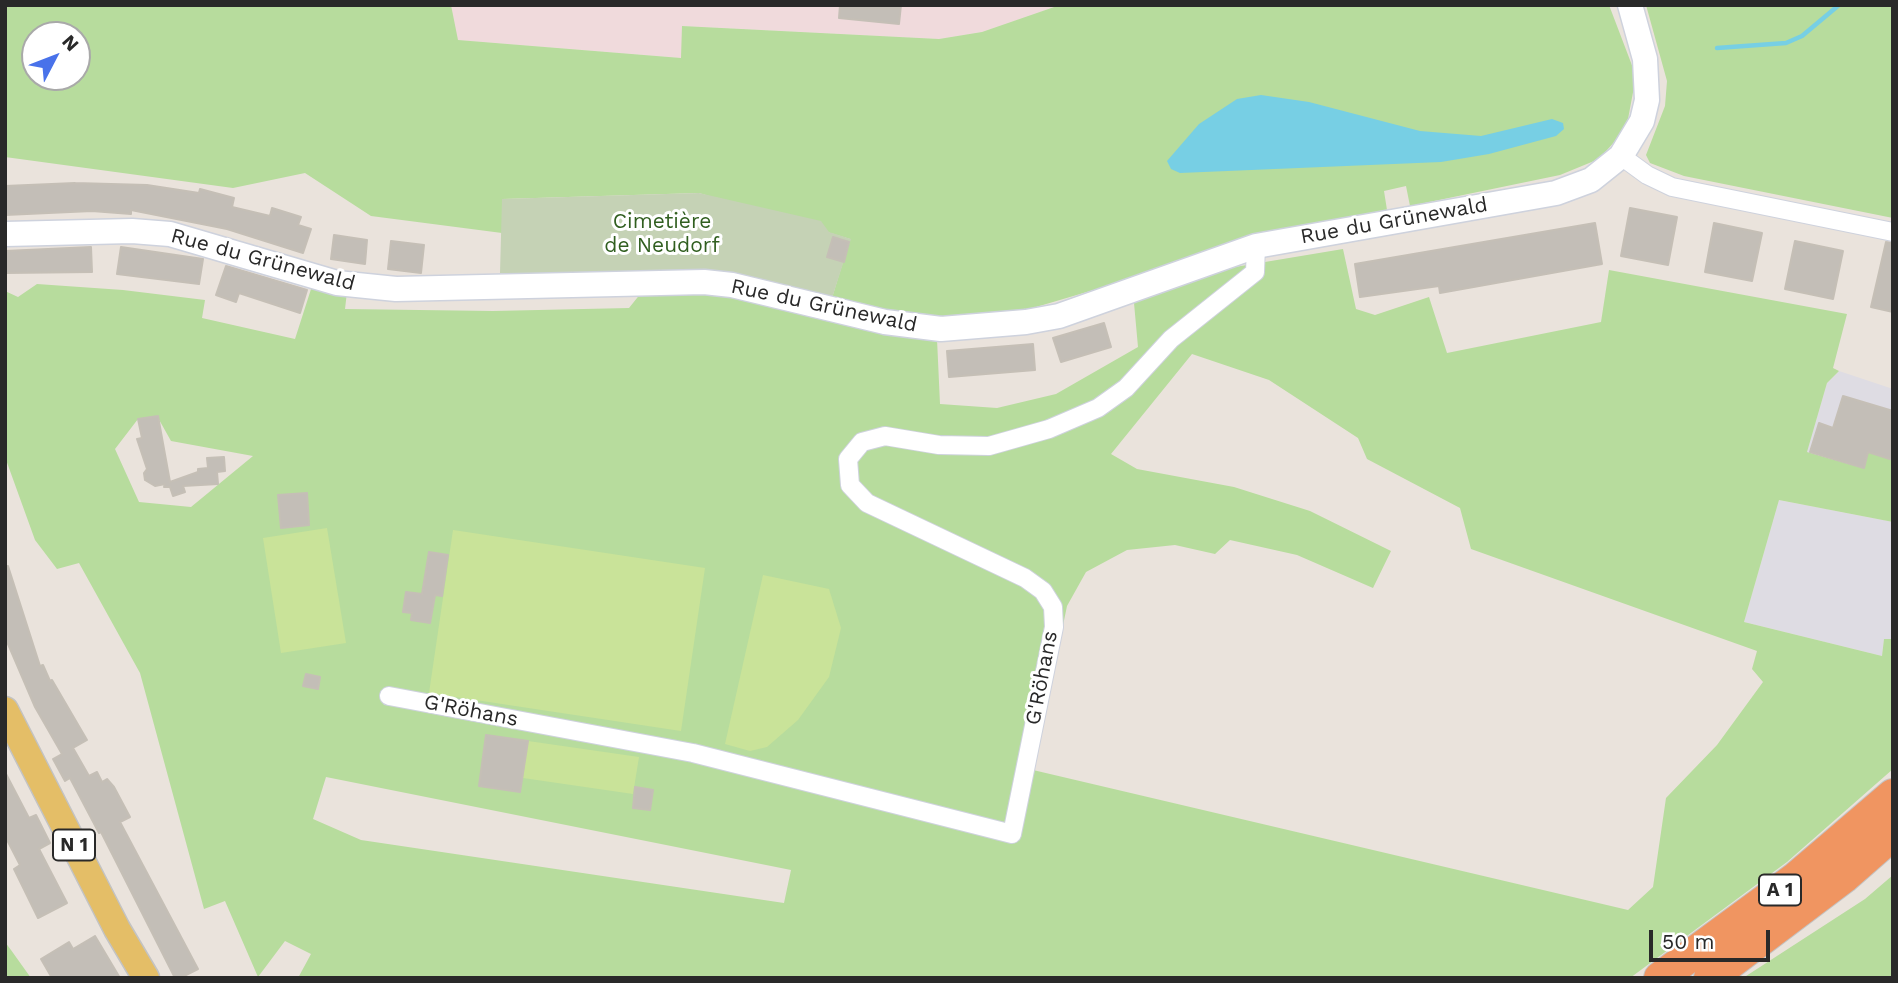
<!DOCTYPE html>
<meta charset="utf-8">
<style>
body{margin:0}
#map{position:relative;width:1898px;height:983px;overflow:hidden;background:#eae3dc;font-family:"Work Sans",sans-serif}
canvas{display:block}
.frame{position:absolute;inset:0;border:7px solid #292929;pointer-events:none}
.north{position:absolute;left:21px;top:21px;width:70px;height:70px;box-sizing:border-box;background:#fff;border:2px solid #a9a9a9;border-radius:50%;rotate:48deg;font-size:19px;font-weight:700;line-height:28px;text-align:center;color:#292929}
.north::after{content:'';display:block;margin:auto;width:24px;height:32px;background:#4972ea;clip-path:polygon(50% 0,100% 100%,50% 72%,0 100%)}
.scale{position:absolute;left:1649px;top:930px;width:121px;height:32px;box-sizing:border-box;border:4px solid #292929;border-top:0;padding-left:9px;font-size:21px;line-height:24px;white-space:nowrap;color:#292929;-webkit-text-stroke:5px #fff;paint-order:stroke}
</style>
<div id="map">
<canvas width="1898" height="983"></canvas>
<div class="frame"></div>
<div class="north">N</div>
<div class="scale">50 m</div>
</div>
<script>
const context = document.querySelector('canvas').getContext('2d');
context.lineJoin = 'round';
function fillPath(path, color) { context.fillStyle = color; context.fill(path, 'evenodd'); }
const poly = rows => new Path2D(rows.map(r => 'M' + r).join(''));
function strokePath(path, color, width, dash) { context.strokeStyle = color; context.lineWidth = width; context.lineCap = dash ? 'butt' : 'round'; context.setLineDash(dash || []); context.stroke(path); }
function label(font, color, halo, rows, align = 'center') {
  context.font = font + ' "Work Sans",sans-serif'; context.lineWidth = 6; context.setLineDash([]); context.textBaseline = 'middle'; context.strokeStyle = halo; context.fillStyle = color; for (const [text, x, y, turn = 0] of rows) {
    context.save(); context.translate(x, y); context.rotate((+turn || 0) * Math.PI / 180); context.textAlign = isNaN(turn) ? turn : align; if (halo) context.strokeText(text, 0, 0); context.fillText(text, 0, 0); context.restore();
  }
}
const industrial = poly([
 [1839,371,1893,389,1893,460,1868,453,1864,468,1807,452,1827,383],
 [1779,500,1893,522,1893,639,1884,639,1882,656,1744,622]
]);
const medical = poly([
 [451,5,1060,5,982,32,939,39,683,26,682,58,457,40]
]);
const green = poly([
 [5,5,451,5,458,40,681,58,682,26,939,39,982,32,1060,5,1609,5,1633,68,1634,87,1628,119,1616,140,1599,159,1560,175,1410,206,1406,186,1384,191,1387,210,1267,233,1124,281,1026,310,944,321,831,301,850,239,699,193,503,199,502,233,371,216,305,173,233,188,5,157],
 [35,35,77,35,77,77,35,77],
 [1646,5,1893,5,1893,218,1684,176,1650,163,1646,155,1665,106,1667,81],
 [1343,249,1356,309,1375,315,1429,297,1447,353,1601,322,1609,270,1847,314,1833,368,1839,371,1827,383,1807,452,1863,468,1868,452,1893,460,1893,522,1779,500,1744,622,1882,656,1884,639,1893,639,1893,769,1787,862,1630,978,298,978,311,954,285,941,258,977,225,901,204,909,140,673,79,563,57,569,35,540,5,457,5,291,18,297,37,284,123,290,205,300,202,318,295,339,312,286,347,292,345,309,493,311,629,308,641,293,706,290,937,339,940,404,997,408,1056,394,1138,347,1134,303,1235,267],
 [1192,354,1269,380,1358,438,1367,459,1460,508,1471,549,1757,651,1752,669,1763,682,1717,745,1666,798,1653,887,1628,910,1033,770,1067,606,1086,572,1127,550,1175,545,1215,554,1230,540,1297,555,1373,588,1391,551,1310,511,1234,487,1137,469,1111,454],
 [157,416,171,441,253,456,191,507,139,502,115,449,138,419],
 [326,777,791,870,784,903,361,840,313,819],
 [1893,875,1893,978,1743,978,1865,899],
 [5,942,11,950,31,978,5,978]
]);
const cemetery = poly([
 [699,193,821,221,829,232,851,239,831,301,697,273,500,273,502,199]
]);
const pitch = poly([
 [327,528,346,643,281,653,263,538],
 [453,530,705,568,681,731,429,693],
 [763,575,829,589,841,628,829,677,798,720,767,747,750,751,725,744],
 [528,741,639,757,633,794,523,778]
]);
const water = poly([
 [1261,95,1309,102,1420,131,1481,136,1552,119,1563,123,1564,129,1556,136,1489,154,1441,162,1180,173,1171,169,1167,161,1199,124,1237,99]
]);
const stream = poly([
 [1717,48,1786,43,1802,36,1839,5]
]);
const building = poly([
 [840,5,901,5,899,24,839,18,840,5],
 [75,183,147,185,199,193,200,189,234,198,232,207,270,216,272,208,301,217,298,225,311,229,303,253,227,229,131,210,131,214,92,211,5,215,5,186,75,183],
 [1630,208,1677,217,1668,265,1621,256,1630,208],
 [1595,223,1602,264,1440,293,1439,286,1360,297,1355,264,1595,223],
 [1714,223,1762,233,1752,281,1705,272,1714,223],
 [334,235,367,240,365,264,331,259,334,235],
 [833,237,849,242,844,262,827,257,833,237],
 [391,241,424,245,421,273,388,269,391,241],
 [1795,241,1843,251,1833,299,1785,289,1795,241],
 [1886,242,1893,243,1893,312,1871,307,1886,242],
 [91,247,92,272,5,273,5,251,91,247],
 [121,247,203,259,199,284,117,274,121,247],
 [226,266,307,290,300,313,239,293,236,302,216,295,226,266],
 [1104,323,1111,347,1061,362,1053,338,1104,323],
 [1033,344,1035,370,949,377,947,351,1033,344],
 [1843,396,1893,411,1893,460,1868,452,1864,468,1810,452,1819,423,1833,428,1843,396],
 [158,416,170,482,198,472,198,469,208,468,207,458,224,457,225,471,217,472,218,484,183,486,185,492,173,496,170,487,164,487,165,484,155,486,145,480,144,473,147,469,137,439,142,438,138,419,158,416],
 [307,493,309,525,281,528,278,495,307,493],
 [429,552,448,555,442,596,435,595,430,623,411,620,412,613,403,612,406,592,422,594,429,552],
 [8,566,40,666,43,665,50,681,52,680,87,740,73,748,89,776,97,772,102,782,107,779,114,787,130,817,120,822,198,969,180,978,175,978,101,832,99,833,70,778,65,781,53,759,62,754,35,707,5,637,5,567,8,566],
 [306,674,320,677,318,689,303,686,306,674],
 [486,735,528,741,520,792,479,786,486,735],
 [5,772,29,818,36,815,50,843,39,849,67,903,38,918,14,869,20,865,5,836,5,772],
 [635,787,653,790,650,810,633,808,635,787],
 [95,936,120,978,52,978,41,959,69,942,73,949,95,936]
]);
const street = poly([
 [1621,156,1647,175,1672,187,1893,232],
 [389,696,693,753,1012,834,1054,627,1053,607,1043,591,1025,578,867,503,850,485,848,459,862,442,885,436,939,445,989,446,1049,429,1098,408,1126,388,1171,339,1255,272,1256,246]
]);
const secondary = poly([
 [5,234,132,231,170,234,337,283,396,289,704,282,732,285,885,322,941,329,1026,322,1059,316,1256,246,1556,193,1591,180,1621,156,1642,121,1647,100,1645,59,1630,5]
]);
const primary = poly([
 [5,710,117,929,146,978]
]);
const highway = poly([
 [1660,978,1796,878,1893,795],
 [1710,978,1844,877,1893,834]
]);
const shields = [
 [74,845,42],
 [1780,890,42]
];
const shieldNames = [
 ["N 1",74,845],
 ["A 1",1780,890]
];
const streetNames = [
 ["Rue du Grünewald",1394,221,-10],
 ["Rue du Grünewald",263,260,15],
 ["Rue du Grünewald",824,306,12],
 ["G'Röhans",1042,678,-79],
 ["G'Röhans",471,711,11]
];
const parkNames = [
 ["Cimetière",662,222],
 ["de Neudorf",662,246]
];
fillPath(industrial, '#dedce3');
fillPath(medical, '#f0dadc');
fillPath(green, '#b7dc9d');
fillPath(cemetery, '#c5d2b5');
fillPath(pitch, '#c9e399');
fillPath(water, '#77cfe4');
strokePath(stream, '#77cfe4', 4.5);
fillPath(building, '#c3beb7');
strokePath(building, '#c5bfb6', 2);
strokePath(street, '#ced2dd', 20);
strokePath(secondary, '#ced2dd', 27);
strokePath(primary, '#c3c3c3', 29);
strokePath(highway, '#c3c3c3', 34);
strokePath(street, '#fff', 18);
strokePath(secondary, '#fff', 24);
strokePath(primary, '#e4be67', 26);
strokePath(highway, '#f09561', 32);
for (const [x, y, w] of shields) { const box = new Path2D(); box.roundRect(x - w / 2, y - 15.5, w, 31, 5); context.fillStyle = '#fff'; context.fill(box); strokePath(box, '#292929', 2); }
label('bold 19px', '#292929', null, shieldNames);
label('21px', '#292929', '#fff', streetNames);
label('21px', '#315f20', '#fff', parkNames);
</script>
